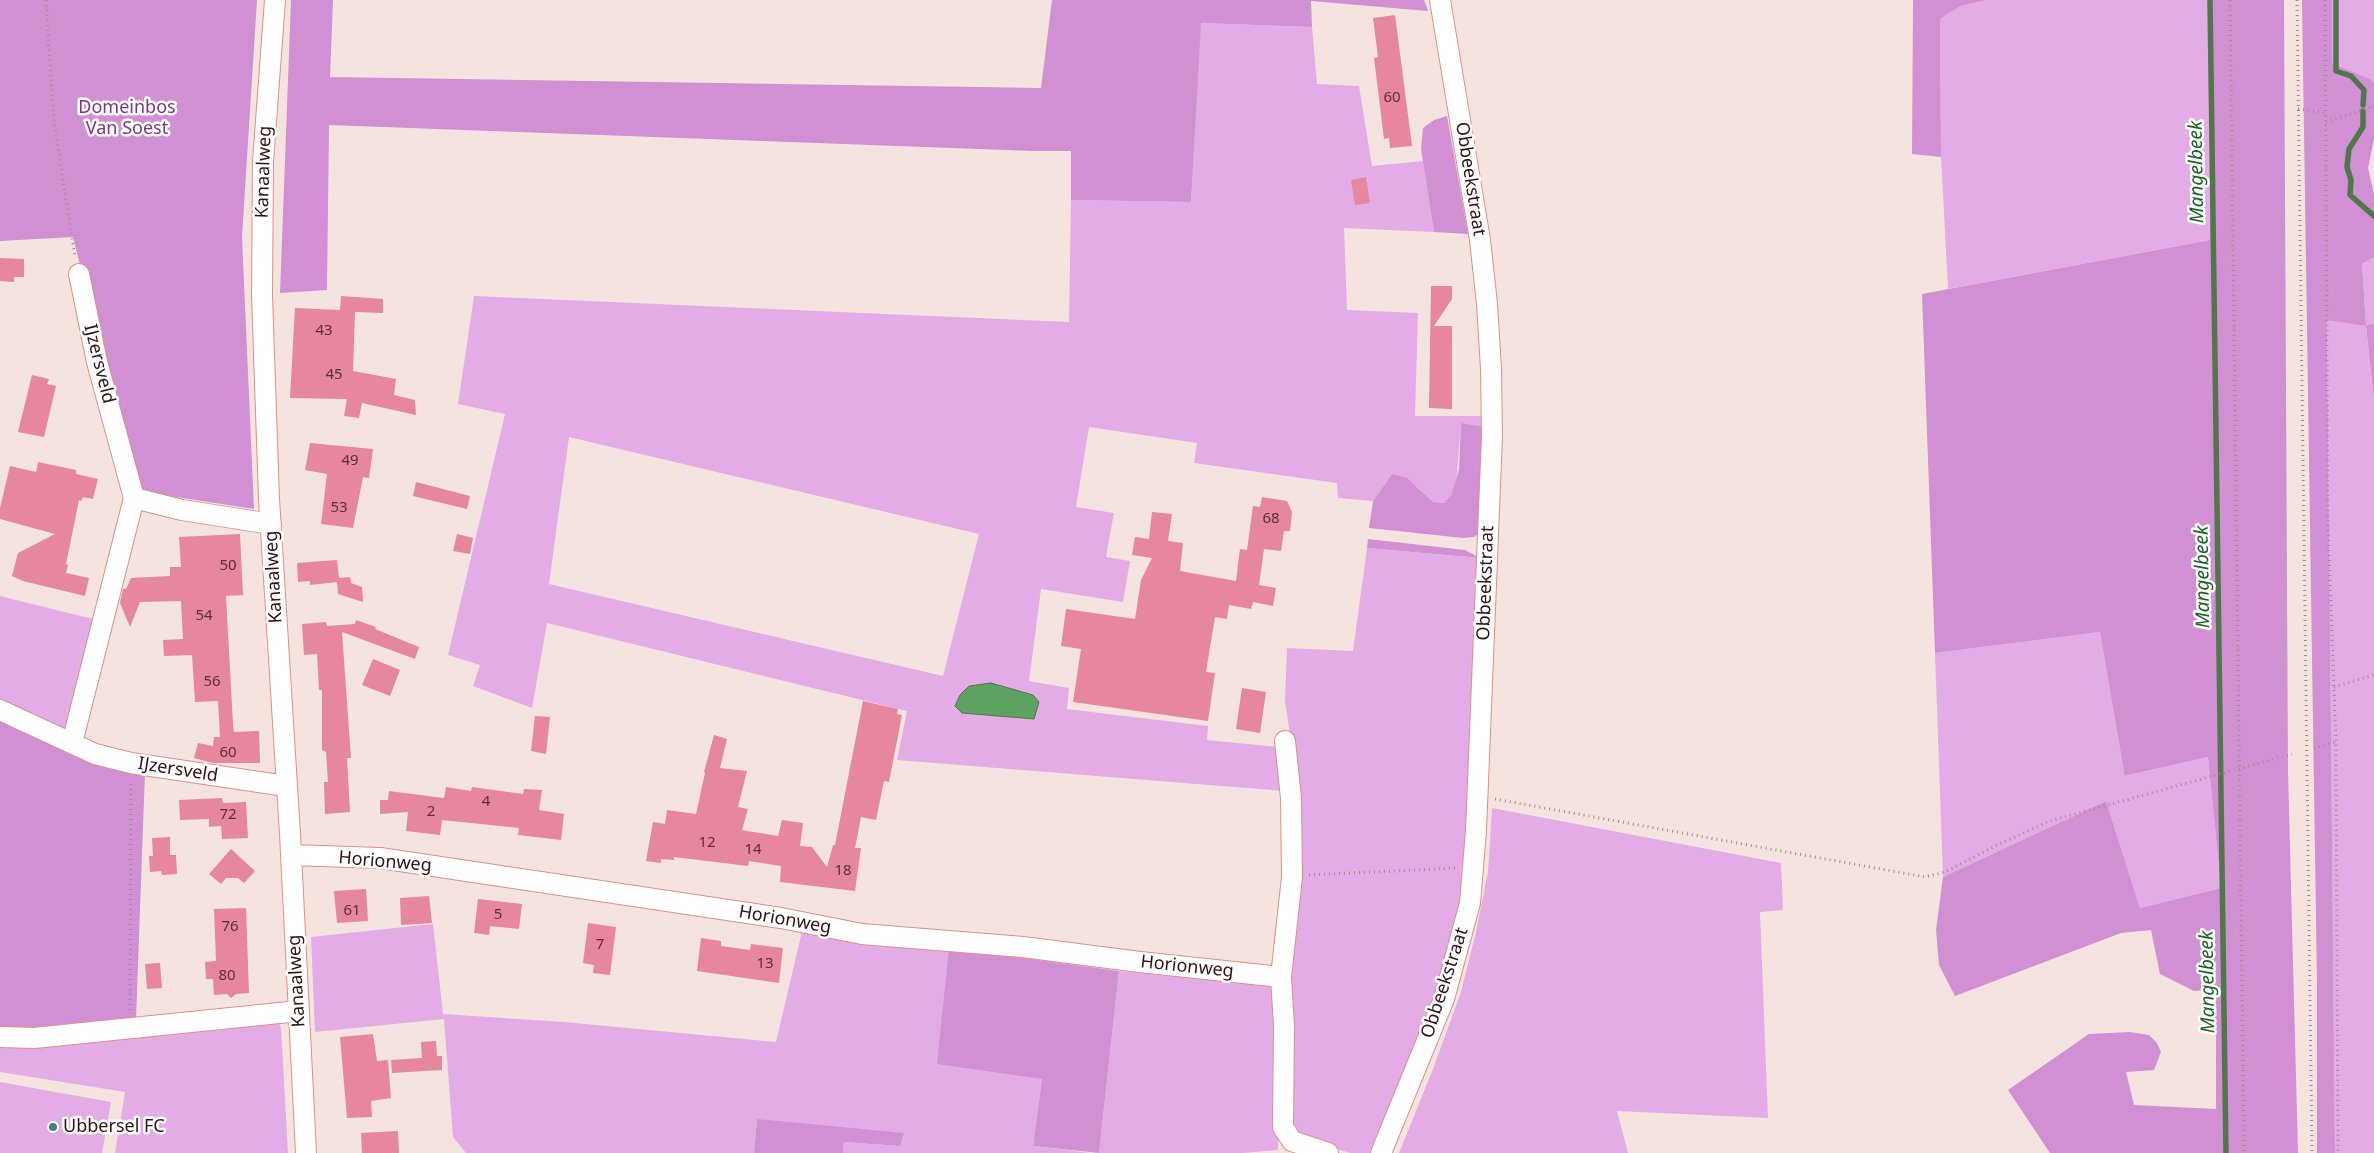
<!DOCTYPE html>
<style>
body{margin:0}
canvas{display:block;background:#f5e3e0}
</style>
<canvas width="2374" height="1153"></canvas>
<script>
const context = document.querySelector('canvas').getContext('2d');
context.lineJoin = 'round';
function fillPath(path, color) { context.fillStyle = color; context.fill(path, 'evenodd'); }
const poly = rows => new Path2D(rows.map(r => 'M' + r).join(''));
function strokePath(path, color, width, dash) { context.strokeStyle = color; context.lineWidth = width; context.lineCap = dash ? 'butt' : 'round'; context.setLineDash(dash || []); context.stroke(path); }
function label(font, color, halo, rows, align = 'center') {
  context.font = font + ' "Noto Sans",sans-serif'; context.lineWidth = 5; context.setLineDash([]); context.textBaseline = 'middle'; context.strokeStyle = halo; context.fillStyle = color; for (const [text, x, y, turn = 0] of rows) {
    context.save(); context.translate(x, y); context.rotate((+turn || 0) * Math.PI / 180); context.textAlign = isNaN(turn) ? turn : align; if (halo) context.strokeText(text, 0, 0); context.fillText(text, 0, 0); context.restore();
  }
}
const green = poly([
 [1987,0,2210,0,2210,240,1948,289,1941,157,1940,19,1961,6],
 [2332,0,2374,0,2374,83,2370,79,2332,63],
 [1200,23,1312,27,1317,84,1359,86,1372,166,1423,161,1434,232,1344,228,1347,310,1418,313,1415,416,1481,416,1481,426,1461,423,1456,485,1452,494,1444,503,1433,502,1417,487,1392,474,1373,501,1338,498,1337,483,1194,463,1197,443,1089,427,1076,507,1114,513,1106,557,1130,561,1123,602,1041,589,1029,681,1069,688,1067,709,1208,726,1207,740,1278,747,1284,791,897,760,907,711,547,623,532,708,473,686,480,665,448,655,505,414,458,404,474,296,1069,322,1071,200,1191,202],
 [569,437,979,534,943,676,549,584],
 [2374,257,2374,323,2366,327,2374,400,2374,1153,2335,1153,2327,319,2366,326,2362,264],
 [1367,548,1480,558,1466,873,1454,939,1425,1026,1372,1153,1350,1153,1305,1139,1297,1135,1294,1126,1290,984,1292,747,1285,701,1287,648,1353,651],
 [0,596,101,621,66,732,0,706],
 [2100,632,2126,776,2208,757,2221,888,2140,908,2106,801,1943,877,1935,653],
 [1492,808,1781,863,1783,910,1760,912,1768,1118,1617,1111,1628,1153,1399,1153,1433,1069,1461,992,1476,932,1488,872],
 [433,924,443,1014,564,1022,776,1042,803,927,949,948,1042,1079,1033,1146,1091,1153,843,1153,844,1142,900,1146,757,1119,754,1153,466,1153,453,1137,444,1019,315,1032,311,937],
 [1119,971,1269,985,1274,990,1280,1012,1278,1150,1243,1153,1099,1153],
 [278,1021,281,1028,288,1153,115,1153,125,1092,0,1072,0,1045],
 [0,1082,111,1102,102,1153,0,1153]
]);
const forest = poly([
 [0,0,257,0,242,237,254,509,137,491,73,237,0,241],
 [291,0,333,0,330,77,1041,88,1052,0,1424,0,1428,11,1311,1,1312,27,1201,23,1191,202,1071,200,1071,151,1033,151,329,125,327,290,280,293],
 [1913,0,1987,0,1961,6,1940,19,1941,157,1912,154],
 [2210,0,2284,0,2288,772,2298,1153,2050,1153,2008,1090,2089,1034,2130,1032,2149,1035,2157,1043,2161,1052,2154,1070,2126,1072,2134,1105,2216,1109,2216,1029,2211,990,2194,991,2160,974,2151,930,2121,933,1955,996,1939,965,1936,930,1943,877,2106,801,2140,908,2221,888,2208,757,2125,776,2100,632,1935,653,1922,294,2210,240],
 [2302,0,2332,0,2332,63,2370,79,2374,83,2374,139,2368,168,2374,194,2374,257,2362,264,2366,326,2374,323,2374,400,2366,326,2327,320,2335,1153,2317,1153,2317,985],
 [1447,116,1468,234,1434,232,1421,149,1423,128,1434,120],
 [1461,423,1481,426,1481,531,1474,537,1463,538,1369,528,1373,501,1392,474,1407,478,1433,502,1444,503,1452,494,1459,469],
 [1368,539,1465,550,1480,558,1367,548],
 [0,717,145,772,136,1019,35,1030,0,1029],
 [949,948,1119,971,1099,1153,1033,1146,1042,1079,937,1064],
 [757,1119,904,1133,900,1146,844,1142,843,1153,754,1153]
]);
const water = poly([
 [991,683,1033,695,1039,702,1034,719,962,713,955,706,960,695,969,686,991,683]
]);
const stream = poly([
 [2210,0,2226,1153],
 [2336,0,2336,71,2351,76,2364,90,2363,105],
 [2363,111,2363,127,2349,149,2347,167,2351,180,2350,195,2374,216]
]);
const building = poly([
 [1395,15,1412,146,1390,148,1389,138,1384,139,1374,58,1378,57,1373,18],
 [1366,177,1370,203,1355,205,1351,180],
 [0,258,24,259,24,277,14,277,14,282,0,281],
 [1431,286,1452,286,1452,299,1434,326,1452,326,1452,409,1429,408],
 [341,296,383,299,383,313,355,312,353,371,396,379,394,395,415,400,416,415,362,403,359,418,344,416,347,399,290,398,295,308,340,310],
 [32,375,49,379,47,384,56,386,44,437,18,432],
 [310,443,373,449,369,478,363,477,353,528,321,524,327,474,305,470],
 [38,462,76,470,76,474,98,479,93,499,83,497,81,501,79,500,66,564,68,565,66,573,89,578,85,596,23,581,12,576,18,553,55,534,0,519,0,508,10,466,36,472],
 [416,482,470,496,467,509,413,496],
 [1262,497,1287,501,1292,512,1290,531,1284,531,1281,551,1264,549,1259,585,1276,588,1273,606,1253,602,1251,609,1229,605,1227,619,1215,617,1206,672,1215,673,1208,721,1073,702,1081,649,1061,646,1066,609,1135,619,1141,580,1152,558,1132,555,1135,537,1149,539,1152,512,1172,514,1168,541,1183,543,1180,571,1236,581,1240,549,1247,550,1253,506,1260,507],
 [240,534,243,595,226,596,233,724,234,732,259,731,260,763,213,763,194,758,198,743,213,746,214,737,220,737,218,701,195,702,192,655,164,656,163,640,183,639,181,601,140,602,130,627,120,603,123,589,126,589,131,578,170,576,170,567,181,567,179,537],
 [457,534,473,538,470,554,453,551],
 [337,560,339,578,350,577,351,583,362,587,363,602,338,594,337,582,310,585,310,581,298,582,297,563],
 [356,620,376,627,375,629,419,647,415,659,342,632,351,758,347,758,350,812,325,814,324,782,328,782,326,752,322,750,322,690,319,690,317,654,304,655,302,624,326,622,327,626,355,624],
 [373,659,400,670,390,696,362,685],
 [1242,688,1266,692,1260,733,1236,729],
 [863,701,898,709,897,714,902,715,889,782,884,781,876,820,861,817,855,848,861,848,855,891,780,882,781,866,749,861,748,866,674,857,674,860,661,859,661,863,646,861,653,822,665,824,667,810,696,814,705,773,704,772,714,735,727,739,720,768,747,771,738,807,748,809,742,830,778,836,782,820,803,823,800,846,812,847,827,867,833,845,835,845],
 [535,716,550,717,546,754,531,751],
 [446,787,471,791,472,787,523,794,524,789,542,790,539,810,564,814,561,840,518,835,519,828,442,820,440,835,406,831,408,812,380,814,380,800,388,800,389,791,444,798],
 [222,798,223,803,246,802,248,838,222,839,221,826,209,827,209,819,180,820,179,800],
 [170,837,170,855,176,855,177,874,162,875,161,871,150,872,149,856,153,856,152,838],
 [231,849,255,871,244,883,238,878,226,878,221,884,209,874],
 [366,889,368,921,337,923,334,891],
 [429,896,432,923,401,925,400,898],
 [478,899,522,904,519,929,490,926,489,935,474,933],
 [246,908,249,993,236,994,231,998,227,994,214,995,213,979,206,979,205,962,216,961,214,909],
 [588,923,616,927,610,975,593,973,594,965,583,963],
 [701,938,721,941,721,946,750,950,751,944,783,948,779,983,697,971],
 [160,963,162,988,147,989,145,964],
 [373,1034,377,1061,388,1060,391,1098,371,1101,372,1117,347,1118,340,1037],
 [436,1041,437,1056,442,1056,442,1070,392,1073,391,1060,422,1058,421,1042],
 [398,1131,399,1153,362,1153,361,1133]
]);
const path = poly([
 [46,0,54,122,75,257],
 [2230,0,2244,1153],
 [2297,0,2312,1153],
 [2325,0,2328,526,2336,742,2338,1153],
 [2298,109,2326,113],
 [2326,122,2374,106],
 [2334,687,2374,675],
 [2314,748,2336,742],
 [1495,799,1925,877,1945,872,1995,846,2050,821,2292,754],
 [1309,875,1455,868],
 [130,1010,131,781]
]);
const minor = poly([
 [275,0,263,162,262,295,269,499,290,834,306,1153],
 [134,498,182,510,271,524],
 [0,710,95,754,131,763,286,786],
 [1285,741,1291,798,1292,877,1281,977,1284,1026,1283,1127,1292,1141,1328,1153],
 [72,743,134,498,97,362,79,274],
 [291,855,380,858,781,918,862,934,1023,947,1140,962,1281,977],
 [0,1037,34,1038,299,1011],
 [1381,1153,1444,999,1470,903,1476,831,1492,436,1491,369,1487,304,1480,240,1440,0]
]);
const markers = [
 [53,1127,5,"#3c848c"]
];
const numberNames = [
 ["60",1392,98],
 ["43",324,331],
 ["45",334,375],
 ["49",350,461],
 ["53",339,508],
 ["68",1271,519],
 ["50",228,566],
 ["54",204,616],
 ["56",212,682],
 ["60",228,753],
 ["4",486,802],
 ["2",431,812],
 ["72",228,815],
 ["12",707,843],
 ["14",753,850],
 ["18",843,871],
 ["61",352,911],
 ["5",498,915],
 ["76",230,927],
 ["7",600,945],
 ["13",765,964],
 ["80",227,976]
];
const parkNames = [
 ["Domeinbos",127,108],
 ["Van Soest",127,129]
];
const streetNames = [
 ["Kanaalweg",264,172,-88],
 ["Obbeekstraat",1470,179,81],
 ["IJzersveld",99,364,76],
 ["Kanaalweg",274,577,-93],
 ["Obbeekstraat",1486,583,-88],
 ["IJzersveld",178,770,9],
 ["Horionweg",385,862,5],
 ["Horionweg",785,920,10],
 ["Horionweg",1187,967,6],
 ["Kanaalweg",297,981,-93],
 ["Obbeekstraat",1445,983,-72]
];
const poiNames = [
 ["Ubbersel FC",63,1127]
];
const waterNames = [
 ["Mangelbeek",2197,172,-91],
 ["Mangelbeek",2203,577,-91],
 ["Mangelbeek",2208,982,-91]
];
fillPath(green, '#e4ace6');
fillPath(forest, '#d190d3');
fillPath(water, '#5da261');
strokePath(water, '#507749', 1);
strokePath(stream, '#507749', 5.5);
fillPath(building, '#e6879e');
strokePath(minor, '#e08f87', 22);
strokePath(path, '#a28b89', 3, [1, 4]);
strokePath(minor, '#fff', 20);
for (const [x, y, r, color] of markers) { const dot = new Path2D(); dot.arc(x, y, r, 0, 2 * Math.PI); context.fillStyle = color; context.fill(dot); strokePath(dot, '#fff', 2); }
label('15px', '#5e2f34', null, numberNames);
label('18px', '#7f3384', '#fff', parkNames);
label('18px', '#301210', '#fff', streetNames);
label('18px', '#301210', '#fff', poiNames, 'left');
label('italic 19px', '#196224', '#fff', waterNames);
</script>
